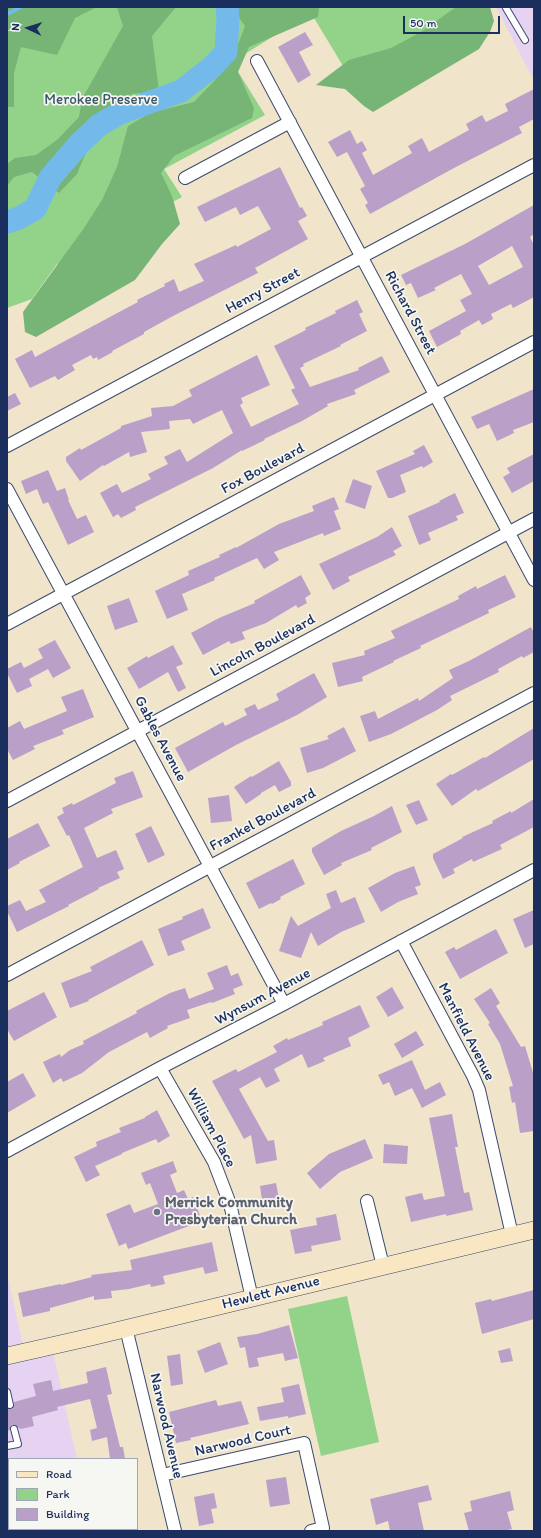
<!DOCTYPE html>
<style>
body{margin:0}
#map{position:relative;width:541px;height:1538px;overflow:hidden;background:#f0e4ca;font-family:Itim,sans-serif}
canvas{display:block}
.frame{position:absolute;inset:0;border:8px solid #1b2f5e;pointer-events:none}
.legend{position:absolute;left:8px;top:1458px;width:130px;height:72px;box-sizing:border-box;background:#f6f6f2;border:1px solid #9ea6b7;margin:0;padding:5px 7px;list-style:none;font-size:12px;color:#1b2f5e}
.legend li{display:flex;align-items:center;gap:8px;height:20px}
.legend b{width:20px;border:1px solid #9ea6b7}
.north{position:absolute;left:8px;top:8px;width:40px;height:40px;-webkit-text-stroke:3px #f6f6f2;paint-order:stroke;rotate:274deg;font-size:11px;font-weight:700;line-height:16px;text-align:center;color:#1b2f5e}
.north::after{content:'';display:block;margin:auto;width:14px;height:18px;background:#1b2f5e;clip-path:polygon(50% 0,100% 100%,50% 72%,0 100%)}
.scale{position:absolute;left:403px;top:16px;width:97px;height:18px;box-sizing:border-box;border:2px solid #1b2f5e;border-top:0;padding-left:5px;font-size:12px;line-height:14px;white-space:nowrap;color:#1b2f5e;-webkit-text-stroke:3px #f6f6f2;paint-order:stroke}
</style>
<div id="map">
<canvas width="541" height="1538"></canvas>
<div class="frame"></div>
<ul class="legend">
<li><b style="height:5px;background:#f9e7c3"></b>Road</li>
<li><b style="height:11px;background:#93d389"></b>Park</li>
<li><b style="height:11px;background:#ba9fc8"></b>Building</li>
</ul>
<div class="north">N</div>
<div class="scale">50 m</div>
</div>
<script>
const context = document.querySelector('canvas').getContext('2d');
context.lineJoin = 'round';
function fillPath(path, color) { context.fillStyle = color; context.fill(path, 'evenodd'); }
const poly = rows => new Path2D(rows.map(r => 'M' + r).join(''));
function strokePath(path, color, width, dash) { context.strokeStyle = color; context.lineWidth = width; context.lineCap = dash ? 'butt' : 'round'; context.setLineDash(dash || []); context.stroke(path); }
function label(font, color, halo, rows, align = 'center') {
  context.font = font + ' Itim,sans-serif'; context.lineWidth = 3.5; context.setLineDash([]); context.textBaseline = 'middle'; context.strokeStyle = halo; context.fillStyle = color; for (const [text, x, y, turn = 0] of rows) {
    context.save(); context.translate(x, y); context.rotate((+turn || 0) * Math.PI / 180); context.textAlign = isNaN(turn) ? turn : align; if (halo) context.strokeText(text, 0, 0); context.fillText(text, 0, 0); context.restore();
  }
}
const built = poly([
 [496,7,534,7,534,76,532,77],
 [7,1274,25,1354,52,1348,77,1459,9,1459,9,1529,92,1529,93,1531,7,1531]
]);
const green = poly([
 [7,7,470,7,357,89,311,13,232,62,265,115,164,169,182,197,57,264,32,299,7,308],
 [347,1296,379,1442,321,1456,288,1309]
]);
const forest = poly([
 [7,7,97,7,75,18,57,55,21,47,14,73,14,107,7,107],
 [117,7,176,7,152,36,159,91,132,94,101,117,77,174,59,193,32,172,14,177,7,186,7,164,15,158,36,155,57,140,79,117,82,99,123,26],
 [231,7,319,7,319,9,318,17,249,47,238,72,254,108,252,118,174,156,161,173,172,196,180,224,162,244,135,280,36,337,25,332,23,312,84,228,102,200,117,167,128,126,150,113,194,102,217,78,234,55,245,26],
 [456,7,490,7,494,21,490,32,479,49,373,112,364,106,345,89,316,85,349,60,391,48,421,32]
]);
const stream = poly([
 [7,14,21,7]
]);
const river = poly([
 [7,222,19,218,35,209,50,178,79,144,99,125,120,113,181,91,212,67,226,52,228,19,227,7]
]);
const building = poly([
 [305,32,313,45,299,52,311,75,298,83,278,47],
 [534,89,534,119,519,127,522,133,454,168,370,214,365,205,368,203,360,189,365,186,347,152,337,157,328,142,350,130,357,144,362,141,367,150,362,153,373,175,412,153,408,146,422,138,429,152,469,130,466,124,482,115,486,122,508,111,505,104],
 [280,167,300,208,302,207,307,216,298,221,308,239,255,268,258,273,173,316,144,332,144,334,112,351,113,352,98,360,97,357,93,359,91,355,72,365,75,370,58,380,55,376,30,388,15,359,32,350,35,357,138,302,137,300,165,286,164,284,174,279,179,292,204,281,194,264,236,245,237,247,271,229,258,206,240,215,236,207,205,222,197,207],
 [534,205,534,234,530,237,534,245,534,297,513,308,511,304,491,314,493,319,482,325,479,320,460,331,461,334,437,347,429,331,466,311,460,300,472,294,461,274,434,288,436,290,418,298,411,283,406,285,401,275,465,244],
 [512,246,523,267,489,285,478,266],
 [357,300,363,312,359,314,367,331,340,345,341,346,303,364,304,366,300,368,310,387,359,370,358,368,382,356,390,372,354,390,356,394,327,404,328,406,302,421,264,439,265,440,242,451,242,450,213,468,135,507,136,510,121,518,118,514,113,517,100,493,117,484,122,493,151,479,148,474,168,464,164,457,180,449,187,462,233,433,222,410,193,424,190,419,169,421,170,429,141,432,147,452,130,457,129,452,104,466,103,465,80,481,66,461,66,457,80,448,81,450,121,428,121,426,152,416,151,408,173,406,192,396,189,390,257,355,270,385,241,398,243,403,240,405,251,427,299,404,291,390,295,388,274,346,306,330,305,328,336,313,335,311],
 [534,389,534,422,513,430,514,433,497,441,489,424,477,429,471,417],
 [15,393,21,404,7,411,7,397],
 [424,445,433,462,423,468,422,466,400,475,406,492,392,498,388,498,376,471,415,454,413,451],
 [534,454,534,481,512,493,503,477,510,473,507,468],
 [48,470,57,491,65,488,69,500,68,500,77,519,86,515,94,532,68,545,48,502,43,504,37,489,26,494,21,481],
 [353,479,372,486,365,509,345,502],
 [455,493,464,513,456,516,458,520,428,533,431,540,419,545,408,516,440,502,439,501],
 [334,497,339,509,334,511,341,529,324,536,323,533,274,552,279,560,264,569,257,558,214,578,215,580,182,594,188,610,167,619,155,591,189,575,188,571,220,557,219,555,236,547,236,548,279,524,314,511,312,506],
 [392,527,402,546,393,551,396,555,348,577,350,581,333,590,319,564,377,537],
 [301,575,311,594,305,598,307,603,298,608,296,605,266,623,242,632,245,639,231,644,229,641,203,655,191,633,219,618,255,603,254,601],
 [505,575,516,597,488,610,489,613,420,646,421,648,393,661,394,662,362,677,363,681,338,687,332,663,365,655,364,651,395,638,391,631,459,599,458,596,476,586,477,589],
 [129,598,138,622,115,630,107,606],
 [531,627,534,633,534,652,523,658,522,656,498,669,499,672,450,696,452,700,437,710,391,734,369,742,360,716,375,711,378,719,418,698,419,701,453,678,449,670,469,661],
 [55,640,71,668,53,678,48,669,29,679,32,686,17,693,7,673,7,669,21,662,24,668,43,658,38,649],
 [173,645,183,664,176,667,186,688,178,692,168,672,139,689,127,668,147,656,148,658],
 [314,673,327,697,297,715,236,745,188,772,175,748,223,722,225,726,247,715,244,709,255,704,258,710,279,700,276,694],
 [83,689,94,717,62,730,64,734,33,746,35,749,13,760,7,749,7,728,20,721,24,729,67,711,61,697],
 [344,727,356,751,323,768,307,773,300,748,329,739,327,736],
 [534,728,534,759,478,791,476,789,452,806,436,784,451,774,452,775,484,757,485,758],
 [279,761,291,782,291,786,279,792,275,785,261,793,261,794,246,804,234,787,251,776,252,777],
 [133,771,143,797,111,809,113,813,84,828,97,858,116,850,124,869,117,872,120,878,98,888,99,889,68,905,69,906,17,932,7,911,7,906,20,900,26,911,46,902,39,890,83,867,69,835,67,836,57,817,64,813,62,808,72,803,73,805,116,783,114,778],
 [229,795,232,821,211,823,208,798],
 [534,799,534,827,500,845,502,849,473,862,472,859,453,869,455,873,443,879,433,858,433,854,463,838,462,837,493,823,492,821,511,811,511,813],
 [419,800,428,820,416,825,406,805],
 [392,806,402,832,371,848,372,850,341,863,342,865,324,875,312,852,312,848,341,831,374,816],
 [38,823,50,846,19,862,20,863,7,870,7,839],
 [151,826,165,855,148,863,135,834],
 [293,859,305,884,280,897,281,899,272,904,271,903,259,909,246,883],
 [414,866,421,885,415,887,418,894,398,902,381,912,368,888,395,873],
 [336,890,341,903,355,897,365,922,341,932,318,946,311,932,301,958,279,951,291,916,298,926,331,908,326,894],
 [203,908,211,928,181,941,185,950,168,956,158,929,183,919,182,917],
 [534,910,534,944,525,948,513,919],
 [496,929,508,953,460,979,445,952,454,947,456,950],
 [142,940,154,965,88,1000,89,1001,70,1008,61,983,92,971,90,967],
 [227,965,231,976,238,973,243,985,233,989,235,994,212,1003,211,1002,187,1010,190,1018,167,1026,168,1028,150,1038,147,1032,109,1052,82,1073,63,1082,61,1078,53,1083,43,1062,60,1054,61,1057,70,1050,84,1044,83,1041,137,1013,136,1011,170,993,185,988,189,999,214,989,207,973],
 [392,987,404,1008,388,1017,376,997],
 [491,988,500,1003,496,1006,521,1047,525,1046,534,1076,534,1131,520,1133,515,1102,512,1103,509,1087,513,1086,500,1044,488,1024,490,1023,474,999],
 [44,992,57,1017,14,1041,7,1029,7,1011],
 [360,1005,370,1027,348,1038,351,1046,323,1058,325,1061,308,1068,302,1054,274,1069,280,1081,266,1088,260,1077,239,1089,268,1141,274,1140,277,1160,256,1164,251,1135,244,1139,212,1081,236,1069,238,1072,277,1052,273,1046,287,1038,288,1040,323,1025,322,1022],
 [416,1031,424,1045,402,1058,394,1044],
 [412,1060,425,1090,440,1082,446,1095,422,1108,412,1088,395,1096,389,1082,383,1085,378,1075],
 [23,1073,36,1096,7,1113,7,1082],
 [157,1110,170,1136,158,1143,156,1139,122,1153,122,1154,95,1166,100,1175,86,1182,74,1157,97,1146,96,1142,121,1132,119,1128,145,1118,145,1117],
 [452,1114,458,1147,455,1147,464,1193,469,1192,473,1210,446,1216,446,1214,411,1222,405,1197,422,1193,424,1200,445,1196,429,1118],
 [365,1139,373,1158,340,1172,320,1189,307,1173,329,1154],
 [384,1144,408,1146,407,1164,383,1163],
 [173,1161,177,1172,170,1175,177,1193,184,1190,188,1199,193,1197,202,1221,128,1249,126,1243,119,1246,106,1214,130,1204,134,1213,158,1204,150,1183,146,1185,141,1173],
 [276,1183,280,1204,263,1207,260,1186],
 [336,1214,341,1240,311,1246,312,1251,295,1254,290,1230,317,1225,316,1218],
 [212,1242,218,1271,205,1274,203,1267,163,1276,165,1284,151,1287,150,1284,129,1289,111,1291,112,1298,94,1300,94,1296,50,1308,50,1311,23,1317,18,1293,61,1284,61,1285,92,1277,91,1275,132,1270,130,1260],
 [534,1290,534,1319,482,1334,475,1303,491,1299,492,1301],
 [289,1325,298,1358,285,1361,283,1353,257,1358,259,1366,249,1368,245,1347,240,1348,237,1337,257,1334],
 [220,1342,228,1364,205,1373,197,1351],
 [510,1348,513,1361,501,1363,498,1351],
 [180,1354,183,1384,171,1386,167,1356],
 [106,1367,112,1394,107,1395,120,1447,123,1447,125,1459,110,1459,107,1437,92,1441,90,1430,97,1428,90,1399,57,1407,58,1410,32,1417,34,1426,21,1429,13,1425,11,1426,10,1430,7,1431,7,1408,13,1409,14,1402,36,1396,33,1384,51,1380,53,1391,88,1383,86,1372],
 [299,1384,306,1414,288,1418,288,1416,260,1421,257,1407,284,1402,281,1388],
 [216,1400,218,1406,241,1401,249,1424,190,1438,191,1440,176,1443,169,1412],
 [286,1477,290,1504,270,1507,266,1480],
 [428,1485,432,1500,418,1503,424,1531,390,1531,388,1521,376,1525,370,1499],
 [510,1491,514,1510,507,1512,512,1529,503,1531,469,1531,464,1513,472,1511,470,1501],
 [214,1493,217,1508,211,1509,214,1523,199,1526,194,1497]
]);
const lane = poly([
 [506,8,525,40],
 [7,1392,10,1405],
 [7,1446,18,1444,14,1429]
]);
const street = poly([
 [257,61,534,580],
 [185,178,290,122],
 [7,446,534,165],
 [7,489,284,1004],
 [7,624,534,342],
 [7,801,534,519],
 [401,941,473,1076,479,1090,512,1235],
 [7,975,534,693],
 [160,1068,214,1162,230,1204,252,1298],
 [7,1151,160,1068,284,1004,534,870],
 [367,1201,383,1266],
 [126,1328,175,1531],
 [162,1475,304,1443,323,1528,311,1531]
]);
const secondary = poly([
 [7,1356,91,1337,534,1230]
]);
const markers = [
 [157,1212,4,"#6b7280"]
];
const parkNames = [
 ["Merokee Preserve",101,100]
];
const streetNames = [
 ["Henry Street",263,291,-28],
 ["Richard Street",410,313,62],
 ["Fox Boulevard",263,469,-28],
 ["Lincoln Boulevard",263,646,-28],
 ["Gables Avenue",160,739,62],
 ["Frankel Boulevard",263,820,-28],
 ["Wynsum Avenue",263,997,-28],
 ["Manfield Avenue",466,1032,63],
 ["William Place",211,1128,62],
 ["Hewlett Avenue",271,1293,-14],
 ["Narwood Avenue",166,1426,77],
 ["Narwood Court",243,1441,-13]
];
const worshipNames = [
 ["Merrick Community",165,1203],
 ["Presbyterian Church",165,1220]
];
fillPath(built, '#e5d3f1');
fillPath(green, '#93d389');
fillPath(forest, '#76b575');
strokePath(stream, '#73baeb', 4);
strokePath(river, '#73baeb', 23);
fillPath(building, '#ba9fc8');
strokePath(lane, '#3b4a6e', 8);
strokePath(street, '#3b4a6e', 14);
strokePath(secondary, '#3b4a6e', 18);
strokePath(lane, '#fff', 6);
strokePath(street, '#fff', 12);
strokePath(secondary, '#f9e7c3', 17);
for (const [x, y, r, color] of markers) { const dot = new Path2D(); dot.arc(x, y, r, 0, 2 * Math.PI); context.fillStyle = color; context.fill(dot); strokePath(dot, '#f6f6f2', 1.5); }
label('15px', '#395869', '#f6f6f2', parkNames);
label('15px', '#1b2f5e', '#f6f6f2', streetNames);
label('bold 15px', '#5b616d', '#f6f6f2', worshipNames, 'left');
</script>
